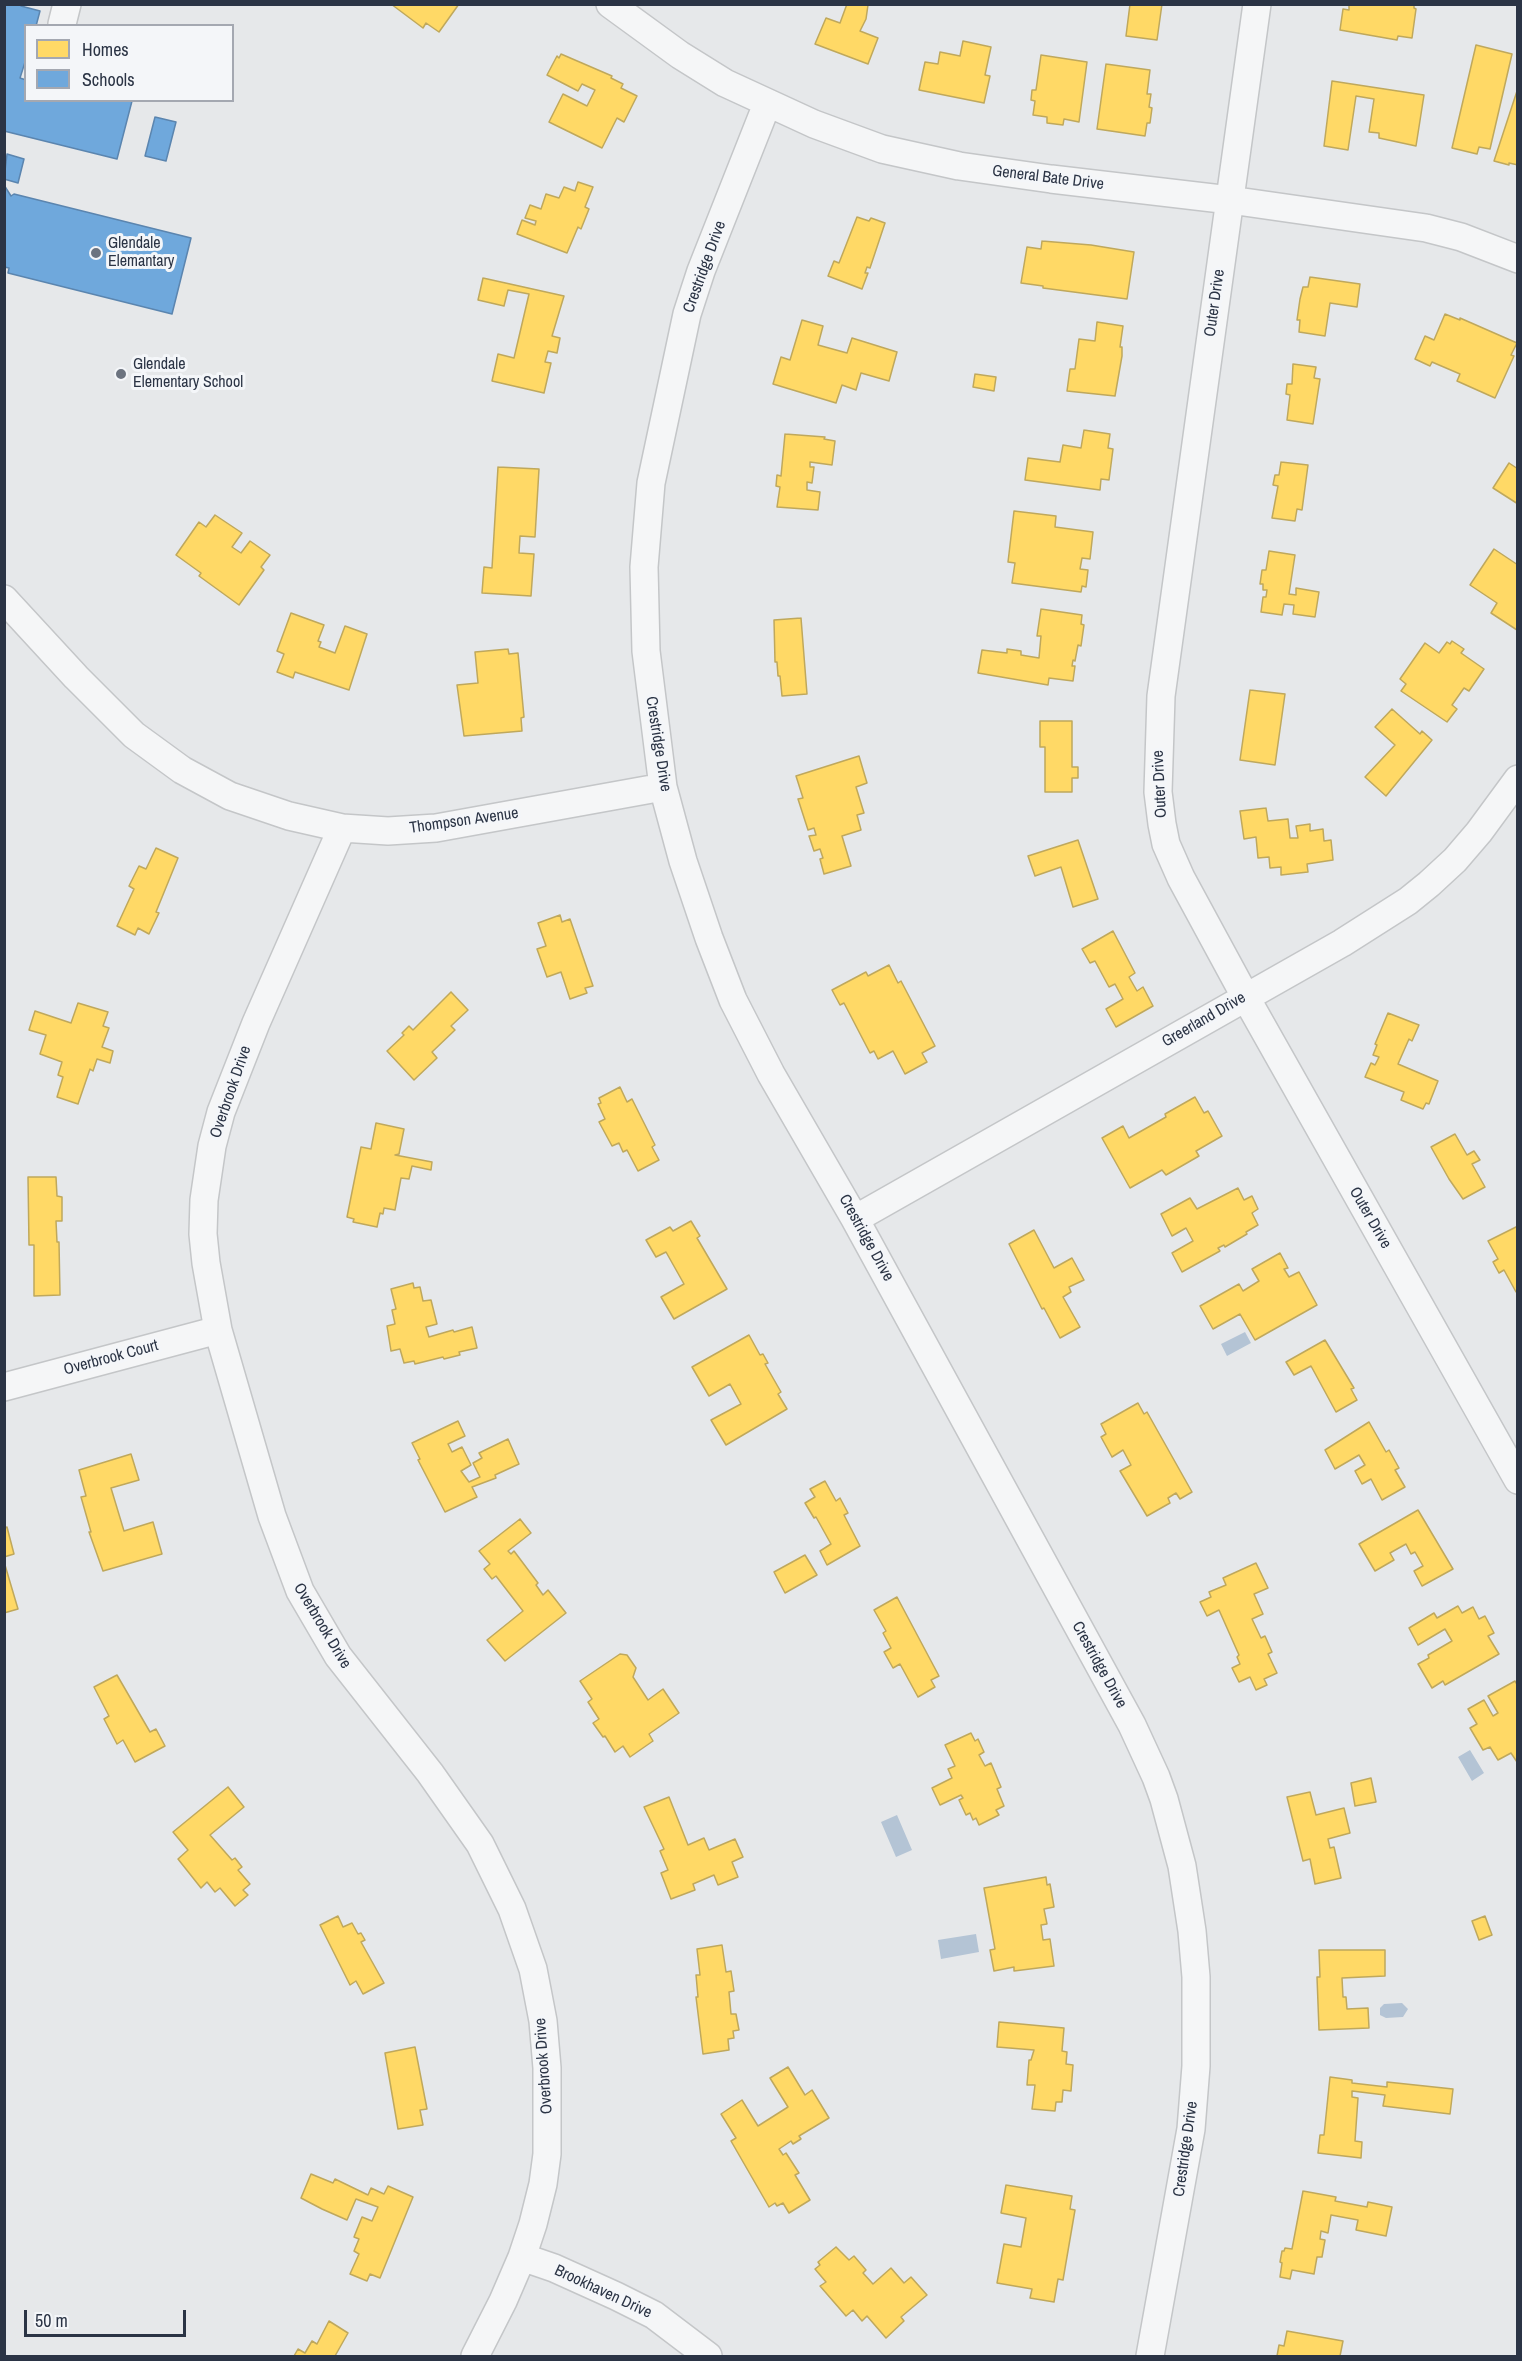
<!DOCTYPE html>
<style>
body{margin:0}
#map{position:relative;width:1522px;height:2361px;overflow:hidden;background:#e6e8ea;font-family:"Archivo Narrow",sans-serif}
canvas{display:block}
.frame{position:absolute;inset:0;border:6px solid #2b3445;pointer-events:none}
.legend{position:absolute;left:24px;top:24px;width:210px;height:78px;box-sizing:border-box;background:#f4f6f9;border:2px solid #a4a8b1;margin:0;padding:8px 10px;list-style:none;font-size:18px;color:#2b3445}
.legend li{display:flex;align-items:center;gap:12px;height:30px}
.legend b{width:30px;border:2px solid #a4a8b1}
.scale{position:absolute;left:24px;top:2310px;width:162px;height:27px;box-sizing:border-box;border:3px solid #2b3445;border-top:0;padding-left:8px;font-size:18px;line-height:21px;white-space:nowrap;color:#2b3445;-webkit-text-stroke:4px #f4f6f9;paint-order:stroke}
</style>
<div id="map">
<canvas width="1522" height="2361"></canvas>
<div class="frame"></div>
<ul class="legend">
<li><b style="height:16px;background:#ffd966"></b>Homes</li>
<li><b style="height:16px;background:#6fa8dc"></b>Schools</li>
</ul>
<div class="scale">50 m</div>
</div>
<script>
const context = document.querySelector('canvas').getContext('2d');
context.lineJoin = 'round';
function fillPath(path, color) { context.fillStyle = color; context.fill(path, 'evenodd'); }
const poly = rows => new Path2D(rows.map(r => 'M' + r).join(''));
function strokePath(path, color, width, dash) { context.strokeStyle = color; context.lineWidth = width; context.lineCap = dash ? 'butt' : 'round'; context.setLineDash(dash || []); context.stroke(path); }
function label(font, color, halo, rows, align = 'center') {
  context.font = font + ' "Archivo Narrow",sans-serif'; context.lineWidth = 6; context.setLineDash([]); context.textBaseline = 'middle'; context.strokeStyle = halo; context.fillStyle = color; for (const [text, x, y, turn = 0] of rows) {
    context.save(); context.translate(x, y); context.rotate((+turn || 0) * Math.PI / 180); context.textAlign = isNaN(turn) ? turn : align; if (halo) context.strokeText(text, 0, 0); context.fillText(text, 0, 0); context.restore();
  }
}
const water = poly([
 [1245,1332,1251,1343,1227,1356,1221,1344],
 [1470,1750,1484,1773,1472,1781,1458,1757],
 [897,1815,912,1850,896,1857,881,1822],
 [976,1934,979,1952,941,1959,938,1940],
 [1402,2003,1408,2009,1403,2017,1386,2018,1380,2015,1380,2008,1384,2004]
]);
const homes = poly([
 [391,4,459,4,439,32,426,23,423,28,391,4],
 [847,4,868,5,866,19,860,31,878,38,868,64,815,44,826,18,840,23,847,4],
 [1130,4,1162,4,1157,40,1126,36,1130,4],
 [1349,4,1414,4,1414,8,1416,9,1412,38,1398,36,1397,40,1340,30,1343,9,1349,10,1349,4],
 [963,41,991,47,985,75,990,76,984,103,919,90,925,62,938,64,940,52,960,56,963,41],
 [1476,45,1512,54,1490,149,1479,147,1477,154,1452,148,1476,45],
 [561,54,612,76,611,78,623,84,621,88,637,96,624,122,617,118,602,148,549,122,563,94,587,106,595,90,582,84,578,91,547,75,557,56,559,58,561,54],
 [1041,55,1087,62,1079,122,1064,119,1063,125,1047,123,1047,117,1033,115,1035,101,1031,100,1032,90,1036,90,1041,55],
 [1106,64,1150,70,1147,94,1151,94,1149,107,1152,108,1150,123,1147,123,1145,136,1097,129,1106,64],
 [1332,81,1424,95,1416,146,1379,138,1379,133,1369,132,1374,99,1356,96,1348,150,1324,146,1332,81],
 [1518,88,1518,165,1509,163,1509,165,1494,161,1518,88],
 [578,182,593,187,585,207,589,209,581,229,578,227,567,253,517,234,522,220,535,225,536,221,525,218,530,205,541,209,546,194,559,198,564,187,575,191,578,182],
 [857,217,869,221,871,218,885,223,870,268,867,267,865,273,868,273,862,289,828,276,834,261,839,263,857,217],
 [1042,241,1091,245,1134,252,1127,299,1043,288,1043,286,1021,283,1027,247,1041,249,1042,241],
 [1310,277,1360,284,1357,307,1330,303,1325,336,1299,332,1300,320,1297,320,1300,299,1303,287,1308,287,1310,277],
 [483,278,564,296,552,336,560,338,557,353,548,351,545,362,551,363,544,393,492,381,498,354,514,358,529,294,508,290,504,306,478,300,483,278],
 [1445,314,1460,320,1460,318,1517,343,1511,355,1514,356,1495,398,1457,381,1460,374,1432,362,1430,366,1415,359,1425,336,1434,340,1445,314],
 [802,320,823,326,818,345,847,353,852,338,897,352,889,381,861,373,856,390,842,385,836,403,773,384,781,357,790,360,802,320],
 [1097,322,1123,326,1120,347,1122,347,1122,356,1115,396,1067,391,1070,369,1075,369,1079,339,1095,341,1097,322],
 [1293,364,1316,367,1314,378,1320,379,1313,424,1287,420,1290,395,1286,394,1287,384,1292,384,1293,364],
 [975,374,996,377,994,391,973,387,975,374],
 [1084,430,1110,434,1108,448,1113,449,1109,480,1101,479,1100,490,1025,480,1028,458,1060,462,1063,445,1081,448,1084,430],
 [785,434,825,437,824,439,835,441,832,465,810,462,810,467,814,467,812,483,807,482,807,490,820,492,818,510,777,507,780,487,776,486,777,475,781,476,785,434],
 [1281,462,1308,465,1302,510,1297,509,1295,521,1272,518,1278,486,1273,485,1275,475,1279,475,1281,462],
 [1509,463,1518,469,1518,504,1493,488,1509,463],
 [498,467,539,469,535,537,520,536,519,553,534,554,531,596,482,593,484,567,492,568,498,467],
 [1014,511,1056,516,1055,527,1093,532,1090,559,1082,558,1080,569,1088,570,1086,587,1082,586,1081,592,1012,583,1015,563,1008,562,1014,511],
 [215,515,242,533,232,547,241,553,250,541,270,555,261,567,264,570,239,605,199,576,201,573,176,555,199,522,206,527,215,515],
 [1494,549,1518,565,1517,630,1491,613,1497,603,1470,585,1494,549],
 [1269,551,1295,555,1289,594,1296,595,1296,588,1319,592,1315,617,1293,614,1294,605,1284,604,1282,615,1261,612,1263,597,1266,597,1267,590,1263,590,1263,584,1260,584,1262,570,1266,570,1269,551],
 [1041,609,1082,615,1081,624,1084,625,1081,646,1078,645,1075,661,1073,660,1072,666,1075,666,1073,681,1049,678,1048,685,978,673,982,650,1007,653,1007,649,1021,651,1021,655,1039,658,1041,636,1037,636,1041,609],
 [291,613,324,625,318,641,321,642,319,647,335,653,345,626,367,634,349,690,295,672,293,678,277,672,284,654,277,651,291,613],
 [801,618,807,694,782,696,780,676,778,676,777,662,775,662,774,620,801,618],
 [1452,641,1464,649,1461,653,1484,669,1469,691,1464,688,1452,705,1457,709,1447,722,1401,691,1406,684,1400,679,1425,643,1439,653,1447,642,1450,644,1452,641],
 [508,649,509,654,518,653,524,717,521,718,522,731,464,736,457,685,478,683,475,652,508,649],
 [1250,690,1285,694,1275,765,1240,760,1250,690],
 [1392,709,1420,734,1422,731,1432,740,1386,796,1365,777,1395,745,1375,727,1392,709],
 [1040,721,1072,721,1072,767,1078,767,1078,778,1072,778,1072,792,1045,792,1045,747,1040,747,1040,721],
 [859,756,867,783,856,787,864,813,857,815,861,830,842,836,851,866,824,874,820,859,823,858,820,849,814,851,809,836,816,835,814,828,808,830,798,799,803,798,796,776,859,756],
 [1266,808,1268,821,1288,819,1290,838,1298,838,1296,826,1310,824,1310,831,1323,829,1324,841,1331,840,1333,860,1307,864,1308,872,1281,875,1281,867,1270,868,1269,857,1258,858,1256,837,1244,839,1240,811,1266,808],
 [1078,840,1098,899,1073,907,1061,867,1035,876,1028,856,1078,840],
 [156,848,178,858,156,912,159,913,149,934,138,928,135,935,117,926,134,889,129,886,139,866,146,869,156,848],
 [560,915,562,922,570,919,593,986,585,988,587,993,570,999,561,972,547,977,537,949,546,946,538,923,560,915],
 [1113,931,1135,973,1129,977,1137,991,1143,987,1153,1006,1116,1027,1106,1009,1123,999,1115,984,1109,987,1095,961,1090,963,1082,949,1113,931],
 [889,965,898,983,901,981,935,1046,922,1053,927,1062,905,1074,893,1051,878,1059,874,1051,870,1053,844,1003,840,1005,832,990,866,972,868,976,889,965],
 [451,992,468,1010,451,1026,455,1030,432,1052,437,1058,414,1080,387,1051,404,1035,402,1033,409,1026,413,1030,451,992],
 [78,1003,108,1012,103,1026,109,1028,102,1047,113,1051,110,1063,97,1059,93,1071,90,1069,78,1104,57,1097,63,1077,58,1075,62,1062,40,1054,46,1035,29,1030,35,1011,71,1023,78,1003],
 [1388,1013,1419,1025,1412,1041,1409,1039,1398,1064,1438,1081,1429,1104,1426,1103,1423,1109,1401,1100,1404,1092,1365,1077,1371,1063,1375,1065,1379,1057,1373,1055,1377,1045,1375,1044,1388,1013],
 [620,1087,627,1102,632,1099,655,1145,652,1147,659,1160,638,1171,627,1150,623,1152,619,1143,612,1146,599,1122,605,1119,598,1104,601,1103,599,1098,620,1087],
 [1195,1097,1204,1113,1208,1111,1222,1136,1196,1151,1199,1156,1166,1175,1162,1170,1130,1188,1102,1138,1123,1126,1129,1138,1166,1117,1165,1114,1195,1097],
 [376,1123,404,1129,399,1154,395,1155,432,1162,431,1170,412,1166,409,1179,401,1178,395,1210,384,1208,383,1214,380,1213,377,1227,353,1222,354,1219,347,1217,361,1147,371,1149,376,1123],
 [1455,1134,1467,1155,1474,1151,1480,1160,1472,1164,1485,1187,1463,1199,1449,1179,1431,1147,1455,1134],
 [28,1177,56,1177,57,1196,62,1197,62,1221,56,1221,57,1242,59,1242,60,1295,34,1296,34,1245,29,1245,28,1177],
 [1238,1188,1244,1200,1252,1196,1258,1209,1252,1213,1258,1225,1246,1232,1247,1234,1225,1247,1224,1245,1218,1248,1220,1251,1182,1272,1172,1253,1193,1241,1186,1228,1172,1236,1161,1214,1190,1198,1197,1209,1238,1188],
 [691,1221,700,1236,697,1238,727,1289,674,1319,661,1297,684,1284,666,1252,656,1257,646,1240,670,1227,673,1231,691,1221],
 [1518,1226,1518,1292,1516,1292,1504,1270,1499,1273,1493,1262,1498,1259,1488,1241,1518,1226],
 [1034,1230,1054,1268,1072,1258,1084,1280,1069,1287,1071,1292,1063,1297,1080,1327,1060,1338,1044,1308,1042,1309,1009,1244,1034,1230],
 [1280,1253,1288,1268,1284,1269,1289,1277,1299,1272,1317,1305,1255,1340,1240,1314,1213,1329,1200,1306,1239,1284,1243,1291,1259,1281,1252,1269,1280,1253],
 [413,1283,414,1288,420,1287,423,1301,431,1300,437,1324,426,1327,429,1337,453,1330,454,1332,472,1327,477,1348,459,1352,460,1355,444,1359,443,1357,415,1364,414,1361,404,1363,400,1349,391,1351,387,1326,395,1324,392,1310,396,1309,391,1289,413,1283],
 [749,1335,760,1355,763,1354,768,1363,765,1364,781,1392,778,1394,787,1409,726,1445,711,1420,741,1404,730,1384,709,1396,692,1367,749,1335],
 [1325,1340,1354,1388,1351,1389,1357,1400,1336,1412,1311,1366,1294,1375,1286,1362,1325,1340],
 [1138,1403,1144,1414,1147,1412,1192,1492,1180,1499,1176,1493,1168,1498,1170,1503,1147,1516,1120,1471,1131,1465,1123,1450,1112,1457,1101,1437,1106,1434,1101,1424,1138,1403],
 [458,1421,465,1436,448,1444,452,1452,462,1447,471,1465,461,1471,469,1482,480,1477,473,1463,482,1458,479,1453,508,1439,519,1464,495,1475,496,1478,472,1487,477,1497,445,1512,418,1460,420,1459,412,1443,458,1421],
 [1369,1422,1386,1452,1389,1450,1399,1468,1395,1470,1405,1487,1382,1500,1371,1479,1362,1484,1355,1471,1365,1465,1359,1455,1335,1469,1325,1450,1369,1422],
 [131,1454,139,1480,111,1488,124,1531,153,1522,162,1554,103,1571,89,1532,91,1532,81,1497,86,1496,79,1470,131,1454],
 [825,1481,836,1501,840,1498,848,1513,844,1515,860,1546,827,1565,820,1551,831,1544,816,1517,814,1518,805,1503,815,1497,810,1489,825,1481],
 [1418,1510,1453,1569,1422,1586,1414,1571,1423,1566,1415,1552,1411,1554,1406,1544,1390,1553,1394,1560,1375,1571,1359,1544,1418,1510],
 [520,1519,531,1533,508,1551,511,1554,514,1551,538,1583,536,1585,543,1595,548,1590,566,1613,505,1661,487,1640,523,1611,496,1576,492,1579,484,1569,490,1564,479,1551,520,1519],
 [7,1527,14,1554,4,1557,4,1528,7,1527],
 [805,1555,817,1575,785,1593,774,1572,805,1555],
 [1256,1563,1268,1588,1254,1594,1263,1614,1252,1619,1261,1638,1265,1636,1272,1652,1268,1654,1277,1673,1264,1679,1267,1685,1256,1690,1250,1677,1239,1682,1232,1668,1240,1664,1237,1657,1239,1655,1219,1610,1207,1616,1200,1602,1211,1597,1209,1592,1226,1585,1223,1578,1256,1563],
 [5,1565,18,1609,4,1613,4,1565,5,1565],
 [897,1597,939,1676,931,1680,935,1687,918,1697,900,1664,893,1668,884,1652,891,1648,883,1633,886,1631,874,1610,897,1597],
 [1458,1606,1462,1613,1473,1607,1479,1619,1485,1616,1494,1633,1488,1636,1499,1654,1445,1685,1443,1681,1432,1688,1418,1664,1429,1658,1428,1655,1452,1641,1445,1629,1418,1645,1409,1628,1434,1613,1437,1618,1458,1606],
 [620,1654,627,1655,636,1668,633,1677,648,1700,663,1689,679,1713,649,1734,653,1741,630,1757,623,1746,615,1752,605,1736,603,1737,593,1723,599,1719,588,1702,592,1699,580,1681,620,1654],
 [117,1675,150,1732,156,1729,165,1746,135,1762,123,1740,117,1744,104,1719,109,1716,94,1687,117,1675],
 [1515,1681,1518,1686,1517,1762,1511,1753,1498,1760,1490,1747,1483,1750,1470,1728,1477,1724,1468,1709,1484,1700,1493,1716,1498,1713,1488,1696,1515,1681],
 [971,1733,975,1741,978,1739,984,1752,979,1755,985,1766,991,1763,1001,1787,997,1789,1004,1806,996,1810,999,1815,979,1825,976,1818,973,1820,970,1813,966,1815,959,1800,963,1798,961,1795,940,1805,932,1788,952,1778,948,1769,955,1766,945,1745,971,1733],
 [1371,1778,1376,1802,1355,1806,1351,1783,1371,1778],
 [228,1787,244,1807,210,1835,232,1860,235,1858,242,1867,238,1870,250,1884,243,1890,248,1895,235,1906,220,1888,215,1892,207,1882,201,1888,178,1859,188,1850,173,1832,228,1787],
 [1310,1792,1316,1815,1344,1808,1350,1833,1328,1839,1330,1848,1334,1847,1341,1878,1315,1884,1310,1859,1303,1861,1287,1797,1310,1792],
 [669,1797,688,1845,704,1838,709,1850,735,1839,743,1857,732,1862,738,1877,718,1885,714,1875,693,1884,695,1890,671,1899,661,1873,668,1870,660,1851,664,1849,644,1807,669,1797],
 [1046,1877,1047,1885,1050,1884,1054,1907,1044,1909,1047,1924,1041,1925,1043,1940,1050,1939,1054,1966,1014,1971,1014,1967,994,1971,990,1950,995,1949,984,1888,1046,1877],
 [338,1916,343,1927,352,1923,358,1934,361,1933,365,1940,361,1942,384,1983,363,1994,356,1981,350,1985,320,1925,338,1916],
 [1485,1916,1492,1935,1479,1940,1472,1921,1485,1916],
 [722,1945,726,1972,731,1971,734,1991,729,1992,731,2014,736,2014,739,2030,733,2031,734,2038,728,2039,729,2050,703,2054,696,1997,698,1997,696,1975,700,1975,697,1949,722,1945],
 [1319,1950,1385,1950,1385,1976,1342,1978,1343,1997,1346,1997,1347,2009,1368,2008,1369,2028,1319,2030,1317,1977,1320,1977,1319,1950],
 [999,2022,1064,2028,1062,2051,1067,2052,1066,2064,1073,2065,1071,2091,1063,2090,1062,2102,1056,2102,1055,2111,1032,2109,1035,2085,1027,2085,1029,2060,1031,2060,1034,2050,997,2047,999,2022],
 [415,2047,427,2109,420,2110,423,2125,398,2129,385,2053,415,2047],
 [788,2067,805,2095,812,2090,829,2118,799,2136,801,2139,793,2144,791,2141,779,2149,783,2155,786,2153,799,2173,795,2175,810,2200,789,2213,783,2203,777,2206,775,2203,769,2207,731,2141,736,2138,721,2114,742,2100,758,2126,788,2107,770,2078,788,2067],
 [1330,2077,1352,2080,1352,2083,1387,2087,1387,2082,1453,2089,1450,2114,1383,2106,1385,2095,1352,2091,1352,2097,1358,2098,1355,2141,1362,2142,1361,2158,1318,2153,1320,2135,1324,2135,1330,2077],
 [311,2174,333,2183,335,2179,368,2195,371,2188,384,2194,388,2186,413,2197,380,2278,370,2274,367,2281,350,2274,359,2254,354,2251,359,2239,354,2237,362,2217,372,2221,378,2207,356,2199,347,2220,322,2209,301,2198,311,2174],
 [1006,2185,1072,2196,1070,2209,1075,2210,1063,2280,1058,2279,1054,2302,1030,2298,1032,2289,997,2283,1004,2244,1021,2247,1026,2218,1001,2213,1006,2185],
 [1303,2191,1336,2197,1335,2201,1367,2207,1368,2202,1392,2207,1386,2236,1356,2230,1358,2220,1331,2215,1328,2233,1321,2231,1320,2239,1325,2240,1322,2257,1317,2257,1314,2274,1292,2270,1290,2279,1280,2277,1282,2263,1280,2262,1282,2251,1284,2251,1285,2248,1292,2249,1303,2191],
 [836,2247,849,2260,854,2256,866,2270,863,2273,873,2284,891,2268,904,2283,911,2277,927,2295,901,2317,904,2321,886,2338,867,2316,862,2321,853,2310,846,2316,820,2286,826,2282,815,2269,820,2265,818,2262,836,2247],
 [329,2321,348,2333,335,2356,294,2356,298,2349,305,2353,312,2341,317,2344,329,2321],
 [1287,2331,1343,2341,1340,2356,1277,2356,1279,2345,1284,2346,1287,2331]
]);
const schools = poly([
 [4,4,21,4,21,6,40,11,36,26,26,26,26,59,20,78,26,80,26,100,132,101,117,159,4,131,4,4],
 [155,117,176,122,166,161,145,156,155,117],
 [7,154,24,159,18,183,4,179,7,154],
 [4,185,11,196,14,194,191,238,172,314,8,273,9,268,4,267,4,185]
]);
const minor = poly([
 [610,4,680,55,725,83,814,124,882,149,959,166,1051,179,1230,200,1426,228,1461,237,1518,259],
 [1257,4,1161,696,1158,792,1162,824,1166,844,1181,878,1245,996,1518,1480],
 [62,24,67,4],
 [767,104,701,271,687,314,651,483,644,567,646,651,663,787,683,861,709,938,733,1000,771,1074,855,1219,1132,1725,1156,1777,1164,1799,1182,1866,1192,1931,1196,1977,1196,2066,1191,2129,1150,2356],
 [4,599,76,677,134,735,182,770,230,796,289,816,342,828,388,831,436,828,663,787],
 [342,828,256,1023,221,1112,212,1146,204,1200,203,1234,206,1263,218,1330,272,1516,300,1591,338,1656,430,1773,480,1844,512,1909,533,1969,543,2021,547,2068,547,2154,543,2184,533,2224,522,2257,503,2301,475,2356],
 [855,1219,1342,943,1408,901,1429,884,1455,860,1479,832,1518,779],
 [4,1387,218,1330],
 [522,2257,554,2268,616,2296,654,2315,708,2356]
]);
const markers = [
 [96,253,6,"#6c737f"],
 [121,374,6,"#6c737f"]
];
const streetNames = [
 ["General Bate Drive",1048,178,7],
 ["Crestridge Drive",705,267,-70],
 ["Outer Drive",1215,303,-82],
 ["Crestridge Drive",658,744,81],
 ["Outer Drive",1160,784,-93],
 ["Thompson Avenue",464,821,-8],
 ["Greerland Drive",1204,1020,-30],
 ["Overbrook Drive",231,1092,-71],
 ["Outer Drive",1370,1218,60],
 ["Crestridge Drive",866,1238,61],
 ["Overbrook Court",111,1358,-15],
 ["Overbrook Drive",322,1626,59],
 ["Crestridge Drive",1099,1665,61],
 ["Overbrook Drive",544,2066,-94],
 ["Crestridge Drive",1186,2149,-82],
 ["Brookhaven Drive",603,2292,25]
];
const poiNames = [
 ["Glendale",108,244],
 ["Elemantary",108,262],
 ["Glendale",133,365],
 ["Elementary School",133,383]
];
fillPath(water, '#b4c4d5');
fillPath(homes, '#ffd966');
strokePath(homes, '#bfa85c', 1.5);
fillPath(schools, '#6fa8dc');
strokePath(schools, '#5b85af', 1.5);
strokePath(minor, '#c4c6c8', 30);
strokePath(minor, '#f5f6f7', 27);
for (const [x, y, r, color] of markers) { const dot = new Path2D(); dot.arc(x, y, r, 0, 2 * Math.PI); context.fillStyle = color; context.fill(dot); strokePath(dot, '#f4f6f9', 2); }
label('16px', '#2b3445', '#f4f6f9', streetNames);
label('16px', '#2b3445', '#f4f6f9', poiNames, 'left');
</script>
